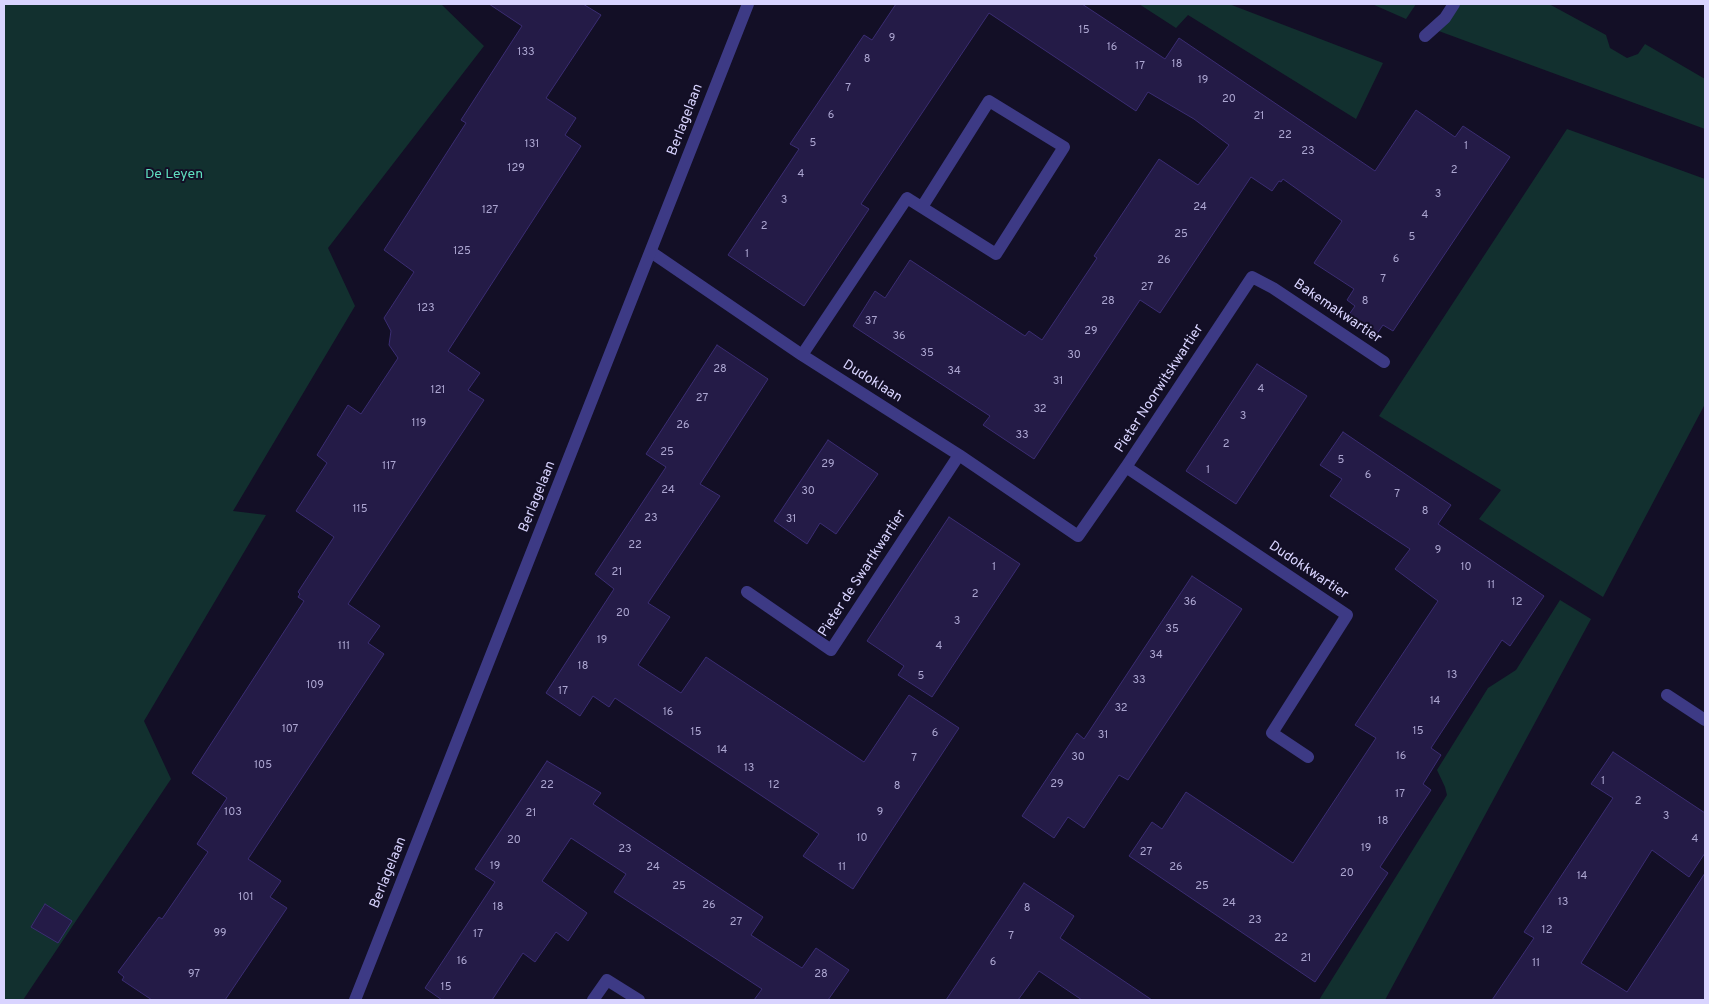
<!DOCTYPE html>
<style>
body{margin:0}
#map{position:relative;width:1709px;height:1004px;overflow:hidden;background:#130f26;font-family:Overpass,sans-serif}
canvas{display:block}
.frame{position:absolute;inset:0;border:5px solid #d9d4ff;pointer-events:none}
</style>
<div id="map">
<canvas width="1709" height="1004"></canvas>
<div class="frame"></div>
</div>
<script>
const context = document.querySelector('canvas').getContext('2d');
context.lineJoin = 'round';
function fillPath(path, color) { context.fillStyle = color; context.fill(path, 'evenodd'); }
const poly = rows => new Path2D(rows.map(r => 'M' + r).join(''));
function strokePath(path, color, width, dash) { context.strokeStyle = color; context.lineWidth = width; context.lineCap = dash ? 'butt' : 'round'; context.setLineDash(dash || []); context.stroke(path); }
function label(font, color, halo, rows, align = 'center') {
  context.font = font + ' Overpass,sans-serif'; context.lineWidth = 4; context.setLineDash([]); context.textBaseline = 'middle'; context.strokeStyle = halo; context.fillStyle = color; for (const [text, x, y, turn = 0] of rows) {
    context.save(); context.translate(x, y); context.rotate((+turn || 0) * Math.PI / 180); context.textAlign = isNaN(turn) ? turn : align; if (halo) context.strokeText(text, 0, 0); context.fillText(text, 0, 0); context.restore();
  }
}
const green = poly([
 [4,4,441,4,484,46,328,248,355,306,233,511,266,515,144,721,171,779,23,1000,4,1000],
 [1139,4,1229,4,1383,63,1356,119,1188,15,1176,28],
 [1372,4,1416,4,1406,19],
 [1453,4,1549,4,1606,35,1610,48,1627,58,1638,54,1645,44,1705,79,1705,129,1436,30],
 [1567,129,1705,179,1705,404,1603,597,1479,519,1501,490,1379,416],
 [1560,600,1591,619,1385,1000,1319,1000,1447,795,1445,787,1437,770,1488,688,1516,670]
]);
const building = poly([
 [489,4,583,4,601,15,546,98,576,118,565,135,581,146,448,351,480,373,468,390,484,400,348,604,380,626,368,643,384,654,248,859,281,881,270,897,287,908,225,1000,152,1000,122,980,124,977,118,972,159,917,162,919,208,852,197,844,227,798,192,773,304,601,298,597,300,594,298,592,334,537,296,511,327,463,317,455,348,405,361,414,398,358,389,345,391,331,384,318,414,272,384,250,466,123,461,120,522,26,489,4],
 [896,4,1082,4,1165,59,1179,38,1375,171,1416,110,1455,137,1463,126,1510,157,1393,331,1383,325,1374,338,1346,319,1355,306,1347,300,1354,289,1314,263,1342,221,1283,179,1281,182,1279,181,1272,191,1251,177,1160,313,1140,300,1034,459,983,425,990,416,853,326,875,291,885,298,910,260,1025,336,1029,331,1042,340,1097,258,1094,256,1159,159,1198,185,1229,145,1194,119,1148,92,1136,111,989,13,861,204,869,209,804,306,728,255,799,149,790,144,864,35,872,40,896,4],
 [717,345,768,379,700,484,720,496,648,603,670,617,638,665,681,693,706,657,864,762,909,695,959,728,853,889,803,856,819,834,615,698,609,707,593,696,580,716,546,693,614,589,595,574,666,467,646,454,717,345],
 [1257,364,1307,396,1236,504,1186,471,1257,364],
 [1343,432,1451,505,1438,524,1544,596,1510,646,1502,640,1431,748,1441,755,1423,784,1431,790,1380,867,1388,873,1315,982,1129,856,1152,822,1162,829,1186,792,1293,863,1376,738,1355,725,1438,601,1395,569,1410,549,1330,496,1342,479,1320,465,1343,432],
 [828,440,878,474,836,534,820,523,807,544,774,521,828,440],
 [949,517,1020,564,932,697,898,675,904,666,867,641,949,517],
 [1192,576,1242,609,1128,780,1119,775,1084,828,1068,817,1054,838,1022,816,1077,733,1084,739,1192,576],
 [1613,752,1705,813,1705,853,1689,877,1652,850,1581,963,1627,992,1705,873,1705,1000,1492,1000,1534,938,1524,932,1613,798,1591,784,1613,752],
 [547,761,601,793,593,804,763,917,751,935,802,968,816,948,849,970,828,1000,754,1000,762,989,614,892,626,874,571,838,542,881,587,913,568,941,556,932,535,962,523,953,492,1000,442,1000,425,988,495,882,475,869,547,761],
 [1024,883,1074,916,1060,938,1152,1000,1082,1000,1039,971,1018,1000,946,1000,1024,883],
 [45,904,72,921,58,943,31,927,45,904]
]);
const minor = poly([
 [1425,36,1445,18,1454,4],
 [651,252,802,355,959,455,1078,536,1126,467,1252,277,1273,288,1384,362],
 [802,355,907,198,996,254,1064,147,989,101,922,207],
 [1126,467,1347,615,1272,733,1308,757],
 [747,592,831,650,959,455],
 [1667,695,1705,720],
 [593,1000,607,980,639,1000]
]);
const tertiary = poly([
 [355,1000,748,4]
]);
const numberNames = [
 ["15",1084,31],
 ["9",892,39],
 ["16",1112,48],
 ["133",526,53],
 ["8",867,60],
 ["18",1177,65],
 ["17",1140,67],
 ["19",1203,81],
 ["7",848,89],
 ["20",1229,100],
 ["6",831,116],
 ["21",1259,117],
 ["22",1285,136],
 ["5",813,144],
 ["131",532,145],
 ["1",1466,147],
 ["23",1308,152],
 ["129",516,169],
 ["2",1454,171],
 ["4",801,175],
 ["3",1438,195],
 ["3",784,201],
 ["24",1200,208],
 ["127",490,211],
 ["4",1425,216],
 ["2",764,227],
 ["25",1181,235],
 ["5",1412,238],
 ["125",462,252],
 ["1",747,255],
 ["6",1396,260],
 ["26",1164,261],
 ["7",1383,280],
 ["27",1147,288],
 ["28",1108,302],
 ["8",1365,302],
 ["123",426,309],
 ["37",871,322],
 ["29",1091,332],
 ["36",899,337],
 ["35",927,354],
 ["30",1074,356],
 ["28",720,370],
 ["34",954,372],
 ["31",1058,382],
 ["4",1261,390],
 ["121",438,391],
 ["27",702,399],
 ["32",1040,410],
 ["3",1243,417],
 ["119",419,424],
 ["26",683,426],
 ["33",1022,436],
 ["2",1226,445],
 ["25",667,453],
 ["5",1341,461],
 ["29",828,465],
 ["117",389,467],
 ["1",1208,471],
 ["6",1368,476],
 ["24",668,491],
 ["30",808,492],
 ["7",1397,495],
 ["115",360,510],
 ["8",1425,512],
 ["23",651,519],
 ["31",791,520],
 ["22",635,546],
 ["9",1438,551],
 ["1",994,568],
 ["10",1466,568],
 ["21",617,573],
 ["11",1491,586],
 ["2",975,595],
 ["36",1190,603],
 ["12",1517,603],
 ["20",623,614],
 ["3",957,622],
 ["35",1172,630],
 ["19",602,641],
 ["111",344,647],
 ["4",939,647],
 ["34",1156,656],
 ["18",583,667],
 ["13",1452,676],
 ["5",921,677],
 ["33",1139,681],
 ["109",315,686],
 ["17",563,692],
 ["14",1435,702],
 ["32",1121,709],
 ["16",668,713],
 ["107",290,730],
 ["15",1418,732],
 ["15",696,733],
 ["6",935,734],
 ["31",1103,736],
 ["14",722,751],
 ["16",1401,757],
 ["30",1078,758],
 ["7",914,759],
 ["105",263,766],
 ["13",749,769],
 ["1",1603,782],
 ["29",1057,785],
 ["22",547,786],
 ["12",774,786],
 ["8",897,787],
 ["17",1400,795],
 ["2",1638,802],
 ["103",233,813],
 ["9",880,813],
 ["21",531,814],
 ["3",1666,817],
 ["18",1383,822],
 ["10",862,839],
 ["4",1695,840],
 ["20",514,841],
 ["19",1366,849],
 ["23",625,850],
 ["27",1146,853],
 ["19",495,867],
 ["24",653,868],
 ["11",842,868],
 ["26",1176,868],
 ["20",1347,874],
 ["14",1582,877],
 ["25",679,887],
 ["25",1202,887],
 ["101",246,898],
 ["13",1563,903],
 ["24",1229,904],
 ["26",709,906],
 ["18",498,908],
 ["8",1027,909],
 ["23",1255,921],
 ["27",736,923],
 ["12",1547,931],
 ["99",220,934],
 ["17",478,935],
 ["7",1011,937],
 ["22",1281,939],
 ["21",1306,959],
 ["16",462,962],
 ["6",993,963],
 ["11",1536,964],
 ["97",194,975],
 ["28",821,975],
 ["15",446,988]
];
const streetNames = [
 ["Berlagelaan",686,120,-69],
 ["Bakemakwartier",1337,312,34],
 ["Dudoklaan",872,382,32],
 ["Pieter Noorwitskwartier",1160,389,-57],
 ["Berlagelaan",538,497,-68],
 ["Dudokkwartier",1308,571,34],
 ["Pieter de Swartkwartier",863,574,-57],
 ["Berlagelaan",389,873,-68]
];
const parkNames = [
 ["De Leyen",174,175]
];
fillPath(green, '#12302f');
fillPath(building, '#241b47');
strokePath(building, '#3b2d73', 1);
strokePath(minor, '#3d3a85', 12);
strokePath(tertiary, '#3d3a85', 12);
label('11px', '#aca6d1', null, numberNames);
label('14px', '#d9d4ff', '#130f26', streetNames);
label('14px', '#5fe0c0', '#130f26', parkNames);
</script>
